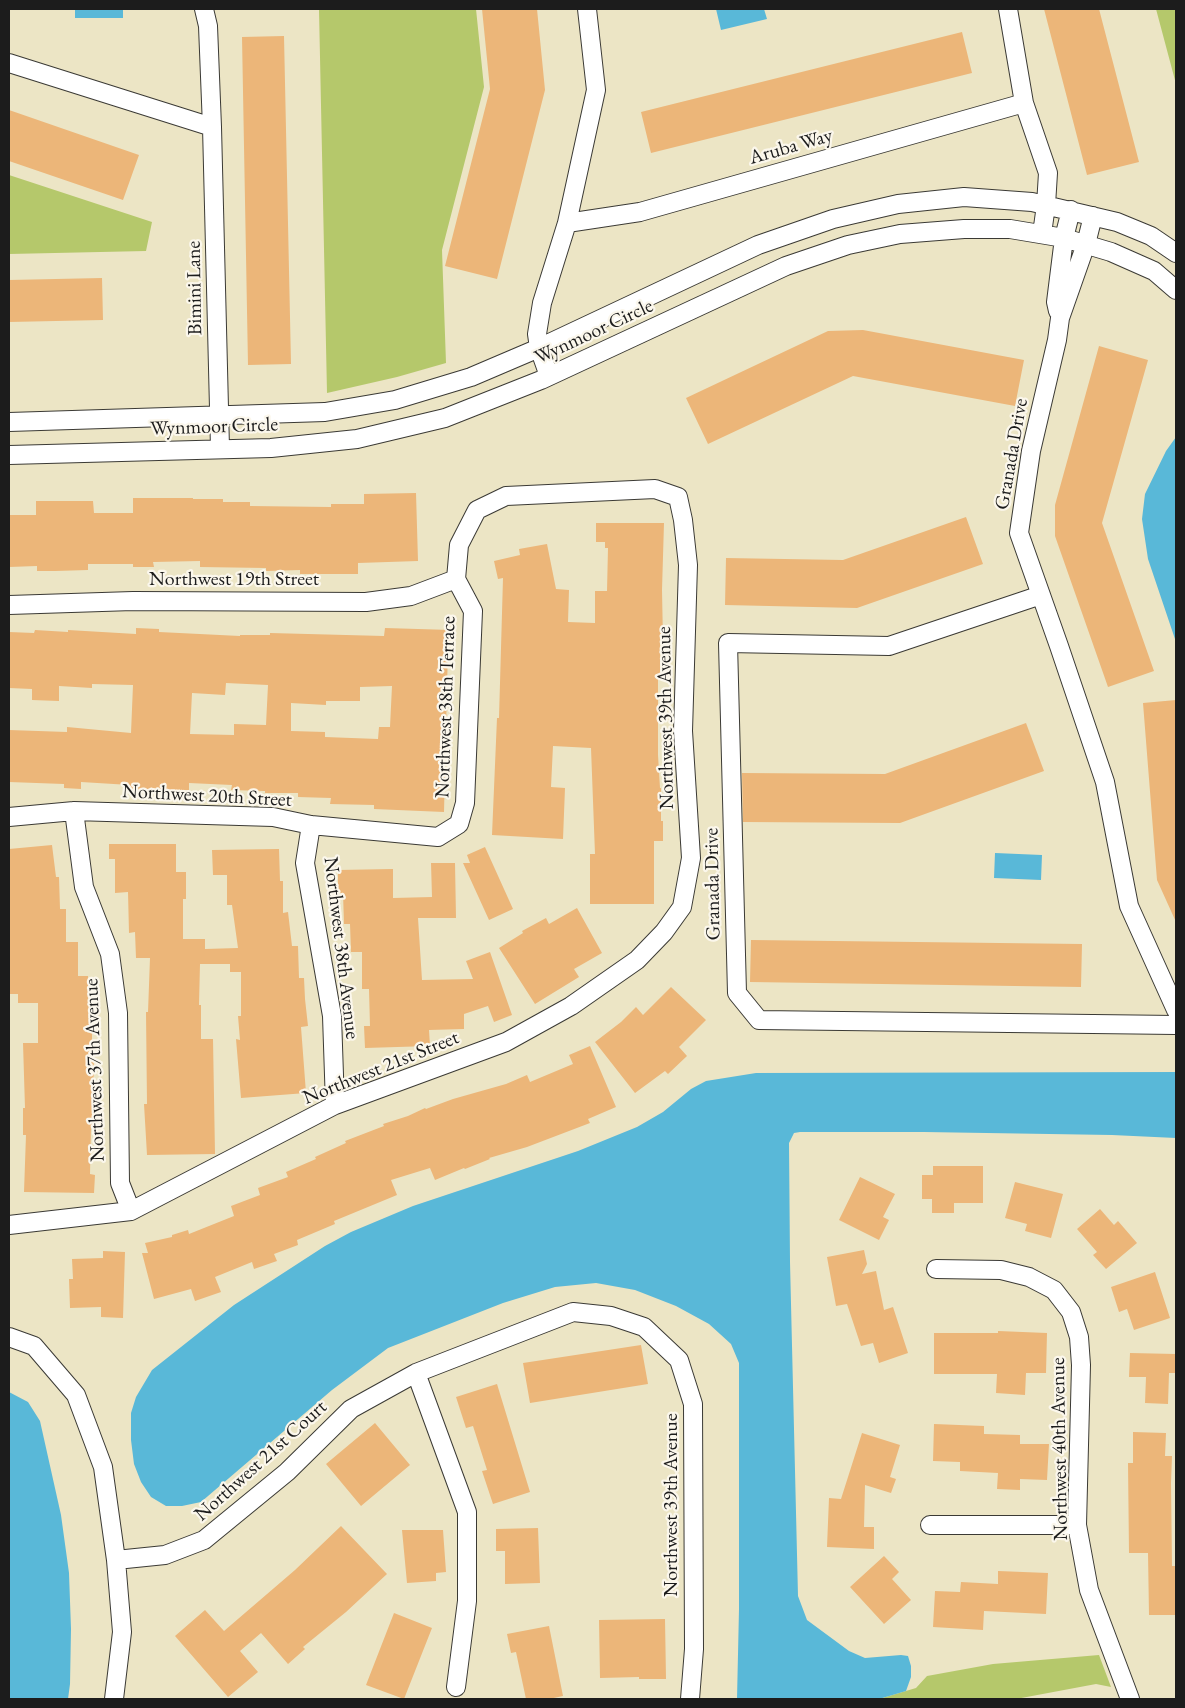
<!DOCTYPE html>
<style>
body{margin:0}
#map{position:relative;width:1185px;height:1708px;overflow:hidden;background:#ece5c5;font-family:"EB Garamond",serif}
canvas{display:block}
.frame{position:absolute;inset:0;border:10px solid #1c1c1c;pointer-events:none}
</style>
<div id="map">
<canvas width="1185" height="1708"></canvas>
<div class="frame"></div>
</div>
<script>
const context = document.querySelector('canvas').getContext('2d');
context.lineJoin = 'round';
function fillPath(path, color) { context.fillStyle = color; context.fill(path, 'evenodd'); }
const poly = rows => new Path2D(rows.map(r => 'M' + r).join(''));
function strokePath(path, color, width, dash) { context.strokeStyle = color; context.lineWidth = width; context.lineCap = dash ? 'butt' : 'round'; context.setLineDash(dash || []); context.stroke(path); }
function label(font, color, halo, rows, align = 'center') {
  context.font = font + ' "EB Garamond",serif'; context.lineWidth = 4.5; context.setLineDash([]); context.textBaseline = 'middle'; context.strokeStyle = halo; context.fillStyle = color; for (const [text, x, y, turn = 0] of rows) {
    context.save(); context.translate(x, y); context.rotate((+turn || 0) * Math.PI / 180); context.textAlign = isNaN(turn) ? turn : align; if (halo) context.strokeText(text, 0, 0); context.fillText(text, 0, 0); context.restore();
  }
}
const green = poly([
 [319,9,476,9,484,87,442,250,446,363,397,377,327,393],
 [1156,9,1176,9,1176,84],
 [9,175,152,222,146,251,9,254],
 [1099,1655,1111,1687,1096,1684,1016,1699,879,1699,916,1688,927,1676,993,1664]
]);
const water = poly([
 [75,9,123,9,123,18,75,18],
 [716,9,764,9,767,19,721,30],
 [1176,437,1176,642,1148,559,1142,519,1145,494,1166,451],
 [995,853,1042,855,1041,880,994,878],
 [1176,1072,1176,1138,1112,1135,924,1132,800,1132,794,1133,789,1143,790,1262,798,1596,807,1620,849,1651,865,1658,901,1655,908,1656,911,1666,911,1677,906,1691,879,1699,737,1699,739,1609,739,1363,731,1344,709,1324,676,1306,635,1290,596,1283,555,1287,503,1303,388,1348,332,1390,201,1502,182,1506,166,1506,151,1497,141,1482,134,1464,131,1440,131,1413,136,1397,152,1370,234,1305,325,1246,351,1232,413,1206,578,1151,637,1127,663,1112,691,1089,706,1081,756,1073],
 [9,1392,28,1402,40,1421,61,1515,69,1573,71,1629,70,1684,68,1699,9,1699]
]);
const building = poly([
 [482,9,537,9,545,90,497,279,445,266,490,89],
 [1044,9,1099,9,1139,162,1087,175],
 [962,32,972,73,651,153,641,112],
 [284,36,291,364,248,365,242,37],
 [9,110,139,155,123,200,9,161],
 [102,278,103,320,9,322,9,280],
 [863,330,1024,360,1015,406,853,376,708,444,686,398,828,331],
 [1099,346,1148,360,1102,523,1154,671,1108,687,1055,536,1055,505],
 [416,493,418,561,358,563,358,574,300,574,300,570,266,571,266,568,200,567,200,561,153,562,154,567,133,567,133,564,88,564,88,570,55,571,37,571,37,566,9,567,9,515,36,515,36,501,93,501,94,513,133,513,133,498,193,498,193,499,223,499,223,502,250,502,250,506,331,507,331,504,364,504,364,494],
 [966,517,983,564,857,608,725,605,726,558,843,560],
 [596,523,664,523,662,590,663,641,660,641,660,674,658,674,658,755,660,788,661,788,661,821,663,821,663,841,654,841,654,904,590,904,590,854,595,854,591,748,553,746,551,787,565,788,563,839,492,835,497,718,499,718,503,578,498,579,494,561,520,555,519,549,547,544,556,589,569,590,568,622,595,623,595,591,607,591,608,548,605,548,605,542,596,542],
 [136,628,159,629,159,632,240,636,240,635,270,635,270,633,384,636,385,628,451,630,450,647,448,647,444,812,374,809,374,805,330,804,331,798,298,797,298,793,265,793,265,791,231,790,232,785,189,783,189,790,145,790,129,789,130,785,81,782,81,789,64,788,64,784,9,782,9,730,67,732,67,727,131,733,133,685,92,684,92,688,59,686,59,701,32,700,32,689,9,688,9,632,34,633,35,630,68,632,68,630,136,634],
 [226,683,268,685,266,725,234,724,234,735,190,734,192,693,225,695],
 [392,686,390,727,379,727,378,739,325,737,325,732,291,731,291,703,326,705,326,701,360,701,360,687],
 [1176,700,1176,922,1157,880,1143,703],
 [1026,723,1044,771,900,823,743,822,742,773,885,774],
 [109,844,176,844,176,872,186,872,186,899,183,899,183,939,205,939,205,949,238,948,232,905,227,905,227,875,213,875,212,850,279,849,280,881,283,881,283,913,288,912,292,946,298,946,299,978,304,978,305,999,308,1026,301,1027,306,1093,241,1098,236,1039,240,1040,238,1016,241,1016,241,972,230,972,230,964,200,964,199,1005,201,1005,201,1039,213,1039,215,1154,147,1155,144,1104,147,1104,146,1012,148,1012,150,958,136,958,135,932,129,933,128,892,115,893,115,859,109,859],
 [52,845,56,877,59,877,60,909,66,909,66,942,78,942,78,976,88,976,89,1015,92,1015,92,1043,94,1043,93,1126,91,1126,90,1174,95,1175,94,1193,24,1192,26,1135,23,1135,23,1108,25,1108,23,1043,38,1043,38,1003,18,1003,18,994,9,994,9,849],
 [485,847,513,909,489,920,463,863,470,863,467,855],
 [431,863,455,863,456,918,418,918,422,980,473,979,466,961,490,952,512,1015,494,1022,488,1006,464,1014,464,1029,429,1030,430,1046,365,1048,364,1026,370,1026,369,989,362,989,362,952,351,952,350,924,344,924,343,893,338,893,338,870,393,869,393,898,432,897],
 [577,908,602,953,574,969,579,977,535,1004,499,948,523,933,522,931,546,918,549,924],
 [751,940,1082,944,1081,987,750,982],
 [671,987,706,1020,679,1047,687,1056,668,1074,665,1071,635,1093,595,1042,621,1022,636,1007,643,1015],
 [590,1046,616,1107,588,1119,590,1123,527,1147,489,1158,490,1159,465,1169,464,1168,435,1180,430,1168,391,1180,397,1195,334,1221,335,1224,297,1240,298,1245,274,1254,277,1261,254,1269,252,1262,215,1277,221,1292,195,1301,191,1289,154,1299,142,1253,148,1253,145,1243,172,1237,172,1235,188,1230,189,1234,234,1216,231,1206,260,1195,258,1188,288,1177,286,1172,316,1159,315,1157,346,1143,345,1141,384,1126,383,1124,408,1116,425,1108,426,1109,453,1099,506,1084,527,1075,530,1082,573,1064,569,1055],
 [933,1166,983,1166,983,1203,954,1203,954,1213,932,1213,932,1199,922,1199,922,1175,933,1175],
 [860,1177,895,1194,883,1217,889,1220,879,1240,839,1220],
 [1015,1182,1063,1194,1051,1238,1025,1231,1027,1224,1005,1218],
 [1100,1209,1114,1225,1118,1221,1137,1243,1106,1269,1093,1255,1097,1252,1077,1229],
 [864,1250,867,1264,862,1274,876,1271,884,1310,893,1307,908,1353,879,1363,873,1343,861,1346,847,1304,836,1306,827,1257],
 [103,1251,125,1252,123,1318,101,1317,101,1307,70,1308,69,1279,73,1279,72,1259,103,1258],
 [1155,1272,1170,1318,1134,1330,1127,1309,1119,1312,1111,1287],
 [998,1331,1047,1333,1046,1373,1026,1373,1025,1395,996,1393,997,1374,934,1374,934,1333,998,1333],
 [641,1345,648,1384,530,1403,523,1363],
 [1130,1353,1176,1354,1176,1373,1169,1373,1168,1404,1145,1403,1146,1377,1129,1377],
 [497,1384,530,1492,493,1504,482,1471,487,1470,473,1426,466,1428,456,1397],
 [375,1423,410,1465,361,1506,326,1464],
 [934,1424,984,1426,984,1434,1020,1435,1020,1444,1049,1444,1047,1480,1020,1479,1020,1490,997,1489,998,1473,960,1471,960,1462,933,1461],
 [1133,1432,1166,1433,1165,1456,1172,1456,1171,1483,1172,1566,1176,1566,1176,1615,1149,1615,1148,1553,1129,1553,1128,1463,1133,1463],
 [862,1433,900,1445,890,1477,896,1479,891,1493,865,1485,864,1527,874,1527,874,1549,827,1547,829,1498,841,1499],
 [341,1526,387,1574,346,1612,303,1647,305,1649,288,1664,261,1633,240,1651,258,1672,228,1697,175,1636,205,1610,224,1631,295,1570],
 [538,1528,540,1583,505,1584,505,1551,496,1551,496,1529],
 [402,1530,443,1530,446,1572,436,1573,436,1581,407,1583],
 [884,1556,899,1572,892,1579,911,1600,884,1624,850,1587],
 [998,1571,1048,1573,1046,1614,984,1611,983,1630,933,1627,935,1591,960,1592,961,1582,998,1584],
 [394,1613,432,1628,404,1699,366,1685],
 [665,1619,666,1679,639,1679,639,1677,600,1678,599,1620],
 [549,1626,563,1696,549,1699,526,1699,516,1652,511,1653,507,1634]
]);
const street = poly([
 [204,9,208,26,212,127,220,448],
 [1008,9,1024,103,1048,173,1046,205,1042,234],
 [9,63,212,127],
 [1093,216,1086,244,1060,318,1057,340,1031,451,1019,533,1059,646,1105,782,1129,906,1176,1010],
 [567,223,596,90,587,9],
 [1058,311,1056,302,1064,238,1071,210],
 [549,376,539,348,537,334,542,303,567,223,640,212,1024,103],
 [9,422,325,412,395,400,471,377,539,348,758,245,833,219,898,204,964,197,1032,202,1117,222,1151,236,1176,253],
 [9,455,271,448,357,439,445,418,541,380,786,266,848,245,900,234,964,229,1010,229,1064,238,1111,252,1154,271,1176,290],
 [1041,595,889,646,728,643,737,993,759,1020,1176,1025],
 [9,605,133,601,366,602,411,596,456,579],
 [74,811,84,887,110,954,118,1013,120,1183,131,1211],
 [9,817,74,811,273,817,311,825,438,837,459,824,465,803,473,611,456,579,459,545,477,510,506,496,655,489,678,497,683,520,688,565,683,731,691,858,682,907,664,932,637,960,571,1006,506,1042,335,1105,131,1211,9,1225],
 [311,825,305,863,332,1016,335,1105],
 [936,1269,1001,1270,1029,1277,1054,1290,1071,1312,1079,1337,1081,1365,1077,1525,1089,1590,1130,1699],
 [9,1337,34,1346,76,1395,103,1467,116,1560,122,1632,114,1699],
 [416,1373,467,1512,467,1601,456,1687],
 [930,1525,1077,1525],
 [116,1560,165,1555,204,1540,287,1472,351,1409,416,1373,573,1312,611,1316,644,1327,679,1360,693,1404,694,1649,690,1699]
]);
const streetNames = [
 ["Aruba Way",791,147,-16],
 ["Bimini Lane",195,288,-91],
 ["Wynmoor Circle",594,332,-25],
 ["Wynmoor Circle",214,427,-2],
 ["Granada Drive",1012,454,-80],
 ["Northwest 19th Street",234,580],
 ["Northwest 38th Terrace",446,707,-88],
 ["Northwest 39th Avenue",666,718,-91],
 ["Northwest 20th Street",207,796,3],
 ["Granada Drive",713,884,-91],
 ["Northwest 38th Avenue",341,948,83],
 ["Northwest 21st Street",381,1068,-22],
 ["Northwest 37th Avenue",95,1070,-92],
 ["Northwest 40th Avenue",1060,1449,-91],
 ["Northwest 21st Court",261,1461,-42],
 ["Northwest 39th Avenue",672,1505,-90]
];
fillPath(green, '#b5c86b');
fillPath(water, '#59b8d8');
fillPath(building, '#ecb679');
strokePath(street, '#3b3a35', 20);
strokePath(street, '#fff', 18);
label('20px', '#1c1c1c', '#fbf7ec', streetNames);
</script>
